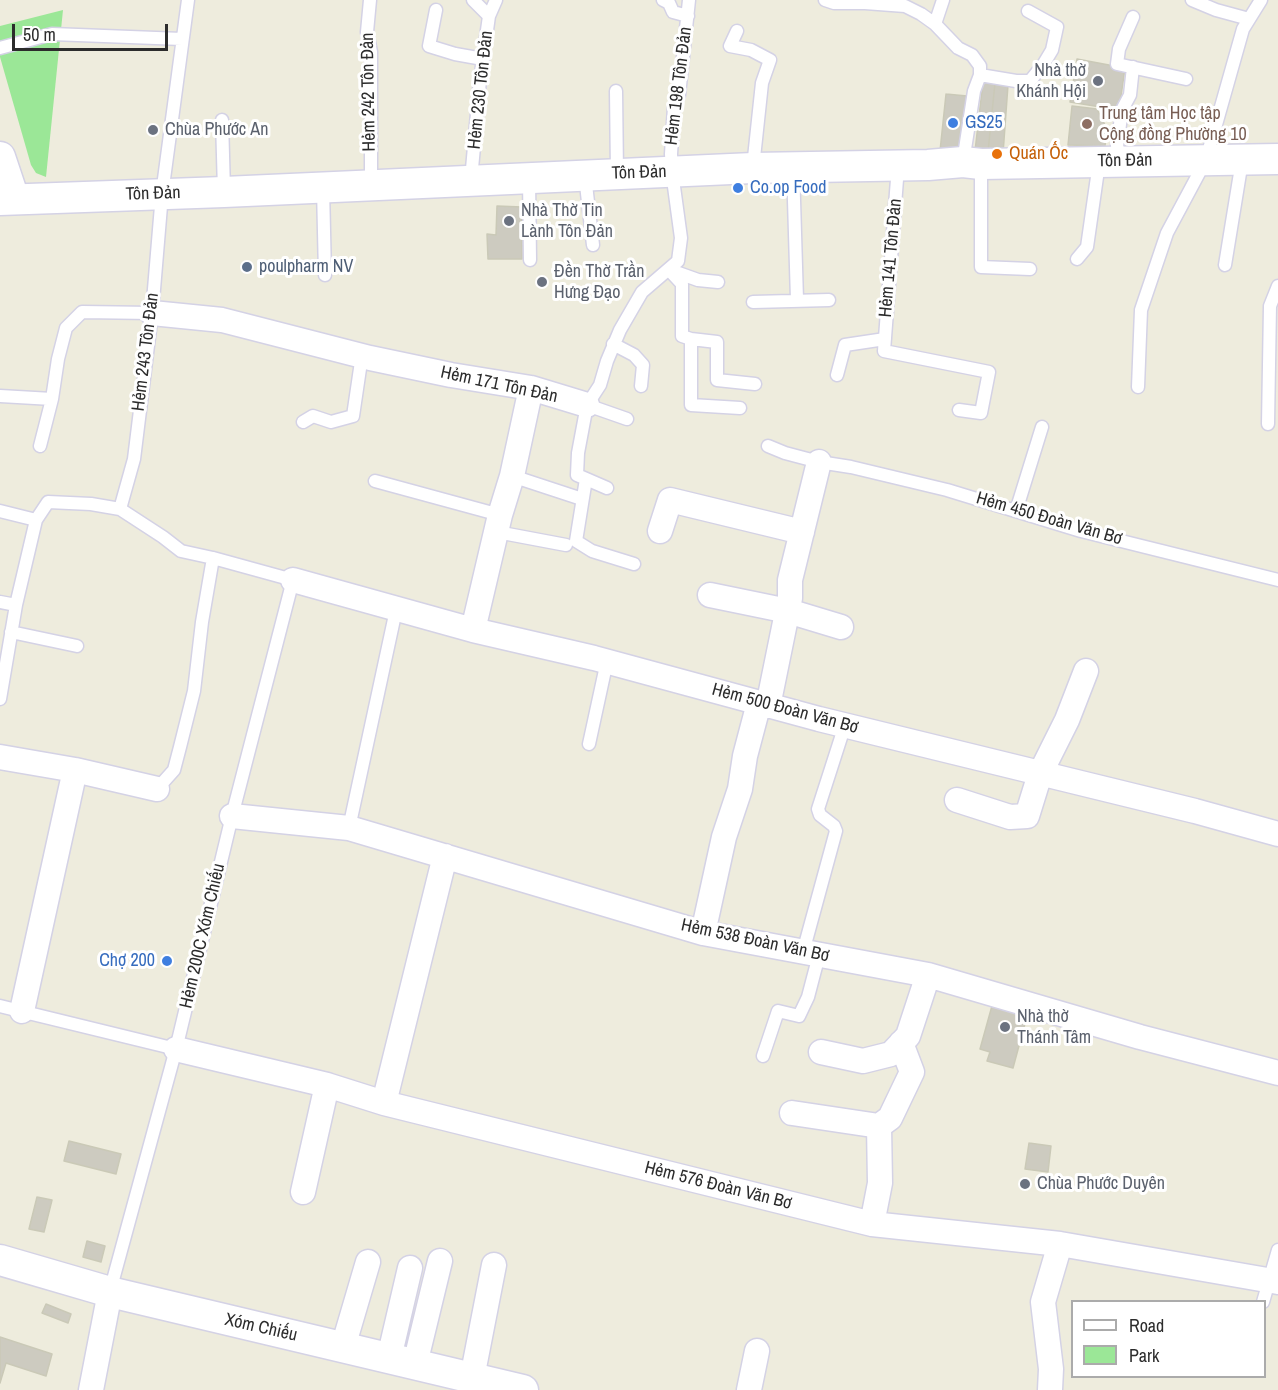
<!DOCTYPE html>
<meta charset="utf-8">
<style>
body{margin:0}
#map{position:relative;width:1278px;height:1390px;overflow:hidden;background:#eeecdd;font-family:"Archivo Narrow",sans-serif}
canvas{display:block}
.legend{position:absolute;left:1071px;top:1300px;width:195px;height:78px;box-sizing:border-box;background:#fff;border:2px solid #ababab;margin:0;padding:8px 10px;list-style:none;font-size:18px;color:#2c2c2c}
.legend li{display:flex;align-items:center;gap:12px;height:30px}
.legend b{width:30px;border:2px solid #ababab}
.scale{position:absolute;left:12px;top:24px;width:156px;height:27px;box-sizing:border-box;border:3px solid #2c2c2c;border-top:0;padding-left:8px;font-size:18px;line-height:21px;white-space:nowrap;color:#2c2c2c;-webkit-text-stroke:4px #fff;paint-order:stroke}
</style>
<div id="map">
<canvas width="1278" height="1390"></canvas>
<ul class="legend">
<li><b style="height:8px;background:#fff"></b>Road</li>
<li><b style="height:16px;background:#9be797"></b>Park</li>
</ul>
<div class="scale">50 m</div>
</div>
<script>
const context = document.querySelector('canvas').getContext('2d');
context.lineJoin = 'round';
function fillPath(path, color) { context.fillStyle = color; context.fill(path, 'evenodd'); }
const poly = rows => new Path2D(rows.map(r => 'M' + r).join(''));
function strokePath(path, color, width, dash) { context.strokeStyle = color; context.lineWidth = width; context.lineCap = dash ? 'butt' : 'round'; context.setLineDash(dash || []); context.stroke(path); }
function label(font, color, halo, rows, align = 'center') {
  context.font = font + ' "Archivo Narrow",sans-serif'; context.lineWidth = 6; context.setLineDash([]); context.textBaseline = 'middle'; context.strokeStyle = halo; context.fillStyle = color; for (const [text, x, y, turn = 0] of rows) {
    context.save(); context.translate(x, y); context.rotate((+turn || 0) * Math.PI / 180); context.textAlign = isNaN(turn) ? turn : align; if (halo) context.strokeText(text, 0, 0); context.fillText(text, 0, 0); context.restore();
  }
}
const green = poly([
 [63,10,46,177,36,173,31,165,0,57,0,26]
]);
const building = poly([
 [1077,59,1125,68,1119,110,1070,102,1077,59],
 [983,82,995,83,988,152,975,151,983,82],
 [995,83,1008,85,1003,154,988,152,995,83],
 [946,94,967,96,961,153,940,151,946,94],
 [1072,106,1097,109,1107,129,1105,146,1068,145,1072,106],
 [497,206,522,207,522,259,488,259,487,234,496,235,497,206],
 [995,995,1030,1005,1013,1068,987,1061,990,1052,980,1049,995,995],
 [69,1141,121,1154,116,1174,64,1161,69,1141],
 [1029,1143,1051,1146,1048,1172,1025,1169,1029,1143],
 [37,1197,52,1200,44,1232,29,1229,37,1197],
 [87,1241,105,1246,101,1262,83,1257,87,1241],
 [46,1304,71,1314,68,1323,42,1313,46,1304],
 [0,1337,52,1354,46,1376,6,1363,0,1383,0,1337]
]);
const service = poly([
 [370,0,367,32,371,52,371,184],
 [473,0,489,16],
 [663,0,669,3,673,12,688,16],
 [825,0,834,3,865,3,905,6,921,14,935,24,958,48,972,55,980,66,980,75,974,91,963,162],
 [1192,0,1216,10,1249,19],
 [436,10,429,46,455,54,483,59],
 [1133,17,1119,49,1117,64,1186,79],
 [935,24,943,0],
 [737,31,730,46,751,50,770,60,762,83,753,167],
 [0,48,52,34,182,39],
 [980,75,1016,81,1030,81,1043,65,1052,50,1057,27,1028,11],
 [616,91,617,174],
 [222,120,224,191],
 [1122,161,1117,146,1122,110,1130,95,1133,67],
 [981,165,981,267,1030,269],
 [898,166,884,351,989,372,981,413,959,410],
 [793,167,797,300],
 [585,176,593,245],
 [529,179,530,260],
 [471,180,480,80,489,16,496,0],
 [323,188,325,275],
 [1077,259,1087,247,1099,163],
 [1225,265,1242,161],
 [669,270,682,284,682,336,691,339,691,405,740,408],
 [670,270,698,280,718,282],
 [753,302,829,300],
 [691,339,717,342,717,380,755,384],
 [613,344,634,355,643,365,641,386],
 [837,375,845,345,885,339],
 [1138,387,1141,310,1167,233,1206,160,1243,29,1261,0],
 [0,396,52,399],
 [587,405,627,419],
 [303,422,313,416,331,422,353,416,362,355],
 [1268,424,1270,306,1278,286],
 [40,446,52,399,58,359,66,328,82,312,152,313],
 [768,446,785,453,819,462,851,467,947,490,1081,531,1278,580],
 [512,476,582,499],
 [586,479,576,541,592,551,634,564],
 [375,481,500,515],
 [607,488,577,475,578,453,587,405,600,385,607,361,620,330,642,292,678,261,681,238,672,172,671,154,674,107,679,95,689,0],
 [0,511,36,520],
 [1016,511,1042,427],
 [497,532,566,545],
 [0,602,16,605],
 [11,632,77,646],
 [0,699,16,605,36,520,48,502,91,504,120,509],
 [589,744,607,661],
 [157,789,174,770,180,747,194,691,202,622,213,558],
 [349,828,396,610],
 [803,952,836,831,834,826,820,815,818,809,845,725],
 [0,1006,176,1049],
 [763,1056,778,1011,799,1016,808,997,819,955],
 [110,1291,176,1049,232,816,293,580,213,558,181,551,163,537,120,509,134,459,152,313,162,194,188,0],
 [1263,1302,1278,1250]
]);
const minor = poly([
 [152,313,222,320,370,358,451,375,531,388,587,405],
 [660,531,670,500,802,532],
 [293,580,473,630,594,658,819,719,1195,811,1278,834],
 [710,595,788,611,841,627],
 [473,630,500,515,512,476,531,388],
 [768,706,790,598,790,580,819,462],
 [0,757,75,770,157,789],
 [957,800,1010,817,1027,816,1040,774,1067,720,1086,671],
 [232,816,349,828,703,933,928,975,1140,1037,1278,1073],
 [703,933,724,837,740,789,745,756,759,703],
 [22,1011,75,770],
 [176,1049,327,1085,384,1103,872,1224,1060,1244,1278,1282],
 [821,1052,863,1061,891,1054,908,1036,928,975],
 [384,1103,445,856],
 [792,1113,879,1126,880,1183,872,1224],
 [879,1126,890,1118,912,1072,901,1043],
 [303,1192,327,1085],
 [343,1347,368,1262],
 [389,1358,410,1268],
 [415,1364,440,1261],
 [472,1378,494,1265],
 [91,1390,110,1292],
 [749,1390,757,1351],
 [1050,1390,1051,1369,1043,1302,1060,1244]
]);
const tertiary = poly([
 [0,157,14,199],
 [0,200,224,192,753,168,928,165,963,162,981,164,1278,159],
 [0,1260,110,1292,523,1390]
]);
const markers = [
 [1098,81,6,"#6b7280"],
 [953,123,6,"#3f7fe0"],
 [1087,124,6,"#8d6e63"],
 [153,130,6,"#6b7280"],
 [997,154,6,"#e8710a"],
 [738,188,6,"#3f7fe0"],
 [509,221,6,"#6b7280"],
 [247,267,6,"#5c6f8a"],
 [542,282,6,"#6b7280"],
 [167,961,6,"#3f7fe0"],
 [1005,1027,6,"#6b7280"],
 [1025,1184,6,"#6b7280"]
];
const worshipNames = [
 ["Nhà thờ",1086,71,"right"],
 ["Khánh Hội",1086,92,"right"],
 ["Chùa Phước An",165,130],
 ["Nhà Thờ Tin",521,211],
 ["Lành Tôn Đản",521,232],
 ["Đền Thờ Trần",554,272],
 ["Hưng Đạo",554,293],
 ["Nhà thờ",1017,1017],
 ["Thánh Tâm",1017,1038],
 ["Chùa Phước Duyên",1037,1184]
];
const streetNames = [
 ["Hẻm 198 Tôn Đản",679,86,-83],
 ["Hẻm 230 Tôn Đản",481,90,-84],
 ["Hẻm 242 Tôn Đản",369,92,-91],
 ["Tôn Đản",1125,161,-1],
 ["Tôn Đản",639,173,-2],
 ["Tôn Đản",153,194,-2],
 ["Hẻm 141 Tôn Đản",891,258,-85],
 ["Hẻm 243 Tôn Đản",146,352,-83],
 ["Hẻm 171 Tôn Đản",499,385,12],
 ["Hẻm 450 Đoàn Văn Bơ",1049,519,16],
 ["Hẻm 500 Đoàn Văn Bơ",785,709,15],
 ["Hẻm 200C Xóm Chiếu",203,936,-77],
 ["Hẻm 538 Đoàn Văn Bơ",755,941,12],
 ["Hẻm 576 Đoàn Văn Bơ",718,1186,14],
 ["Xóm Chiếu",261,1328,13]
];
const educationNames = [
 ["Trung tâm Học tập",1099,114],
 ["Cộng đồng Phường 10",1099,135]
];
const shopNames = [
 ["GS25",965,123],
 ["Co.op Food",750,188],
 ["Chợ 200",155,961,"right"]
];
const foodNames = [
 ["Quán Ốc",1009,154]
];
const serviceNames = [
 ["poulpharm NV",259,267]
];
fillPath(green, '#9be797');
fillPath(building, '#cdcbc0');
strokePath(building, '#cac9b7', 1.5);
strokePath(service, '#d4d2e5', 15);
strokePath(minor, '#d4d2e5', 27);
strokePath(tertiary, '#d4d2e5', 33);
strokePath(service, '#fff', 12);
strokePath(minor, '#fff', 24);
strokePath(tertiary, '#fff', 30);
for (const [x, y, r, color] of markers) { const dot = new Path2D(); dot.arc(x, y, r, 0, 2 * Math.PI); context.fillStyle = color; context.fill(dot); strokePath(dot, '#fff', 2); }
label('18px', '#5b616d', '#fff', worshipNames, 'left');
label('18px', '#2c2c2c', '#fff', streetNames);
label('18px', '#785e54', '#fff', educationNames, 'left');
label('18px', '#366cbe', '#fff', shopNames, 'left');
label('18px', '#c56008', '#fff', foodNames, 'left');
label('18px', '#4e5e75', '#fff', serviceNames, 'left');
</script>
